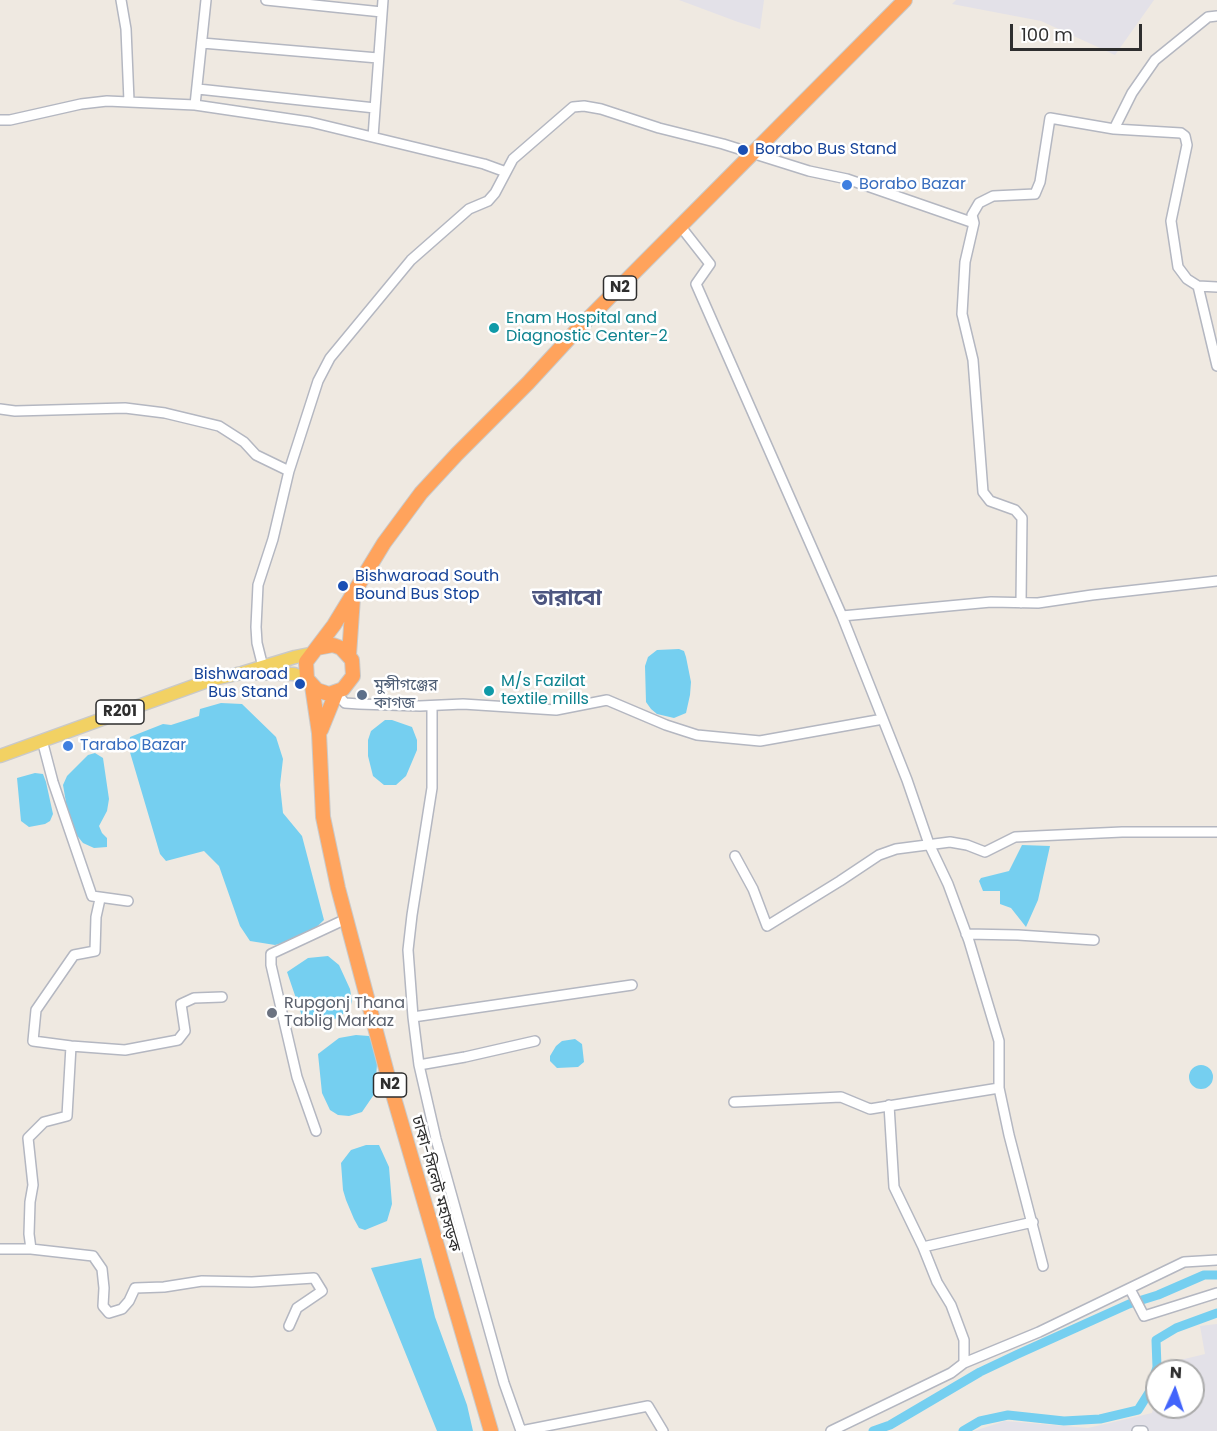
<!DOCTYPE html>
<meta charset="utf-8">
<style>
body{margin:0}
#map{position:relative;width:1217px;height:1431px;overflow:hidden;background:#efe9e1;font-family:Poppins,sans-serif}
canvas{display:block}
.north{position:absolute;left:1145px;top:1359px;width:60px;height:60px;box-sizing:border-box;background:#fff;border:2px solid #ababab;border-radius:50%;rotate:3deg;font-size:16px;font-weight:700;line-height:24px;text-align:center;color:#2e2e2e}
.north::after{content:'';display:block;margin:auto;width:21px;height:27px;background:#4264fb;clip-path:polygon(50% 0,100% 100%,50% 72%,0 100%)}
.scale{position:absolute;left:1010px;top:24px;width:132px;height:27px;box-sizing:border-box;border:3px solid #2e2e2e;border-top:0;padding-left:8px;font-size:18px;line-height:21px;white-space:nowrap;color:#2e2e2e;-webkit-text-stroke:4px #fff;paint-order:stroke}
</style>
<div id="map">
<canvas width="1217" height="1431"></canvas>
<div class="north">N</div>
<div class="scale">100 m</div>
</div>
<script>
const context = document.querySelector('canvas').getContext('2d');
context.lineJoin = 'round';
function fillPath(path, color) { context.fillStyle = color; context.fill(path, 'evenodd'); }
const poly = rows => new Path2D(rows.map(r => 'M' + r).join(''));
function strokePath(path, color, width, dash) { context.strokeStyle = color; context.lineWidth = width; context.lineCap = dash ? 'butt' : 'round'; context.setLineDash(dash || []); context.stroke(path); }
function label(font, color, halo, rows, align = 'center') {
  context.font = font + ' Poppins,"Noto Sans Bengali",sans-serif'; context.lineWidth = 5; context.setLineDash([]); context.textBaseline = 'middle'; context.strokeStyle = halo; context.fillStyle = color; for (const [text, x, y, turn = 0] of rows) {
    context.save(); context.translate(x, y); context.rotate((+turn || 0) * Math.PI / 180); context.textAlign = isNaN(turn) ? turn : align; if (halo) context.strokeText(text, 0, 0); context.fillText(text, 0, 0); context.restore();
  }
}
const industrial = poly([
 [679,0,764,0,760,29,738,22],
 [956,0,1154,0,1115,55,1041,21,952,4],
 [1217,1324,1217,1431,974,1431,1005,1421,1088,1428,1152,1413,1157,1394,1157,1407,1193,1407,1193,1371,1163,1371,1164,1364,1205,1354,1200,1326]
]);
const water = poly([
 [679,649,684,651,686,657,691,682,690,695,686,713,674,718,657,714,651,709,646,702,645,666,648,657,657,650],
 [221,703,242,704,276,737,283,759,280,785,283,813,302,836,324,920,307,936,275,945,250,941,240,926,219,866,204,851,166,861,160,854,129,749,130,737,163,724,171,725,199,716,200,709],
 [385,720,392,720,412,727,417,740,417,750,406,776,396,785,384,785,373,776,368,756,368,740,371,731],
 [95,753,103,758,109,799,107,811,99,826,102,833,107,838,107,847,94,848,83,843,75,833,69,820,63,785,67,776,88,755],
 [35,773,43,774,46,782,53,814,50,821,45,824,29,827,21,821,17,778],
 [1022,845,1050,846,1038,900,1026,927,1011,908,1000,904,1000,891,983,891,979,881,981,878,1009,871],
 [328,956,339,965,350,989,352,1001,350,1009,338,1018,309,1025,302,1016,287,972,308,958],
 [356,1035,369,1036,374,1046,377,1064,375,1093,362,1112,349,1116,338,1115,330,1110,322,1093,318,1054,339,1038],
 [575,1039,582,1044,584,1062,578,1067,557,1068,550,1061,550,1056,556,1046,562,1041],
 '1189 1077a12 12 0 1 1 24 0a12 12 0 1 1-24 0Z',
 [366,1145,379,1145,389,1167,392,1204,387,1221,365,1230,359,1228,354,1219,346,1200,343,1190,341,1163,351,1150],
 [421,1258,435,1317,467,1405,473,1431,437,1431,371,1268]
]);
const canal = poly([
 [873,1431,890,1425,980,1372,1018,1354,1129,1304,1158,1295,1204,1275,1217,1275],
 [963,1431,980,1421,1008,1415,1064,1421,1100,1419,1138,1410,1150,1391,1157,1367,1156,1340,1176,1328,1217,1313]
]);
const minor = poly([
 [121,0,126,29,129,101],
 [266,0,382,12],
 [202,43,378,58],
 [198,89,375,108],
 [195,105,206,0],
 [0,120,10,120,81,104,107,101,195,105,310,122,484,164,506,172],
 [1114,129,1132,93,1155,60,1208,17,1217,16],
 [373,137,383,0],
 [681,227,710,264,696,284,842,616,907,780,929,844,948,884,969,941,999,1041,999,1088,1009,1135,1043,1266],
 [1198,286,1217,366],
 [0,409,15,411,125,408,165,413,219,426,244,442,256,455,289,471],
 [1021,603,1022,518,1015,510,990,501,983,492,973,360,962,314,965,262,974,223,972,215,979,203,993,196,1035,194,1040,182,1050,118,1114,129,1181,133,1185,136,1187,145,1171,221,1178,267,1187,279,1198,286,1217,287],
 [842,616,991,602,1038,603,1092,595,1217,581],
 [264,671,257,643,256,627,258,585,273,539,289,471,318,381,330,358,411,260,469,209,488,201,495,193,513,159,573,107,584,106,601,109,659,128,723,144,809,171,847,179,974,223],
 [336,693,345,703,359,704,420,706,463,704,556,710,607,700,666,725,697,735,760,741,883,719],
 [432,706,432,788,412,915,408,950,413,1017,419,1065,436,1139,504,1383,521,1431],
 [42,740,53,782,92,896,128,901],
 [735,856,753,889,767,926,840,881,879,855,896,849,950,842,967,845,985,852,1015,837,1122,832,1217,832],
 [100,899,96,917,95,951,74,955,36,1010,33,1041,71,1046,125,1050,178,1040,185,1031,181,1004,194,998,222,997],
 [966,934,1018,935,1094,940],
 [413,1017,632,985],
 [71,1046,67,1116,44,1122,28,1138,33,1185,30,1202,29,1234,31,1249,93,1256,102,1269,104,1288,103,1306,109,1313,122,1309,129,1301,135,1288,164,1287,202,1281,252,1282,314,1278,322,1291,297,1308,289,1326],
 [419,1065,465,1057,535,1041],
 [734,1102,841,1097,870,1109,999,1088],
 [889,1105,894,1187,923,1247,1033,1222],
 [316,1131,297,1077,271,965,271,954,346,919],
 [923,1247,937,1282,951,1305,964,1340,964,1363],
 [0,1249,31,1249],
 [1130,1289,1144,1316,1217,1293],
 [521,1431,648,1406,663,1431],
 [831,1431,951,1373,964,1363,1039,1332,1184,1262,1217,1260],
 [1137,1431,1143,1431]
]);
const major = poly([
 [249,673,294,674,307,679],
 [0,756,213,679,242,673,295,657,310,654]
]);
const highway = poly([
 [317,648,333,645,341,648,352,660,353,676,343,689,329,694,317,690,307,679,306,662,334,625,384,543,421,493,457,454,528,383,575,332,905,0],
 [349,655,353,598],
 [312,686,319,733,323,817,338,888,390,1084,491,1431],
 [321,730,336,693]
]);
const markers = [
 [743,150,6,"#1a4fb4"],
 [847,185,6,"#3f7fe0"],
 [494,328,6,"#0f9aa8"],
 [343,586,6,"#1a4fb4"],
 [300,684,6,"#1a4fb4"],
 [489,691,6,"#0f9aa8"],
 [362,695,6,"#5c6f8a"],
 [68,746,6,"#3f7fe0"],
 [272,1013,6,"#6b7280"]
];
const shields = [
 [620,288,33],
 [120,712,48],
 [390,1085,33]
];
const shieldNames = [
 ["N2",620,288],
 ["R201",120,712],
 ["N2",390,1085]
];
const transitNames = [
 ["Borabo Bus Stand",755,150],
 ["Bishwaroad South",355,577],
 ["Bound Bus Stop",355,595],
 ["Bishwaroad",288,675,"right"],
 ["Bus Stand",288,693,"right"]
];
const shopNames = [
 ["Borabo Bazar",859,185],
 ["Tarabo Bazar",80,746]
];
const cultureNames = [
 ["Enam Hospital and",506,319],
 ["Diagnostic Center-2",506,337],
 ["M/s Fazilat",501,682],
 ["textile mills",501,700]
];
const serviceNames = [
 ["মুন্সীগঞ্জের",374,686],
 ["কাগজ",374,704]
];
const worshipNames = [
 ["Rupgonj Thana",284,1004],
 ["Tablig Markaz",284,1022]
];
const streetNames = [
 ["ঢাকা-সিলেট মহাসড়ক",435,1184,74]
];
const districtNames = [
 ["তারাবো",567,599]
];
fillPath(industrial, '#e3e1e8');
fillPath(water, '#75cff0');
strokePath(canal, '#75cff0', 9);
strokePath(minor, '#b4b7c1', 12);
strokePath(major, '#c9c9c9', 15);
strokePath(highway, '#c9c9c9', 16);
strokePath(minor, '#fff', 9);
strokePath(major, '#f2d163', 12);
strokePath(highway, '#ffa35c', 14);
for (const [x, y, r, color] of markers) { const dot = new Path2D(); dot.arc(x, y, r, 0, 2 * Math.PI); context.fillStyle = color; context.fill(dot); strokePath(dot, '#fff', 2); }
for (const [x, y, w] of shields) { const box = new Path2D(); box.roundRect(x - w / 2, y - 12, w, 24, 4.5); context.fillStyle = '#fff'; context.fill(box); strokePath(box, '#2e2e2e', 1.5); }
label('bold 15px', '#2e2e2e', null, shieldNames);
label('16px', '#164399', '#fff', transitNames, 'left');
label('16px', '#366cbe', '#fff', shopNames, 'left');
label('16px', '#0d838f', '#fff', cultureNames, 'left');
label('16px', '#4e5e75', '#fff', serviceNames, 'left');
label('16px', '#5b616d', '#fff', worshipNames, 'left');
label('16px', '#2e2e2e', '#fff', streetNames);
label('bold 22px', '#4d5680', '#fff', districtNames);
</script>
